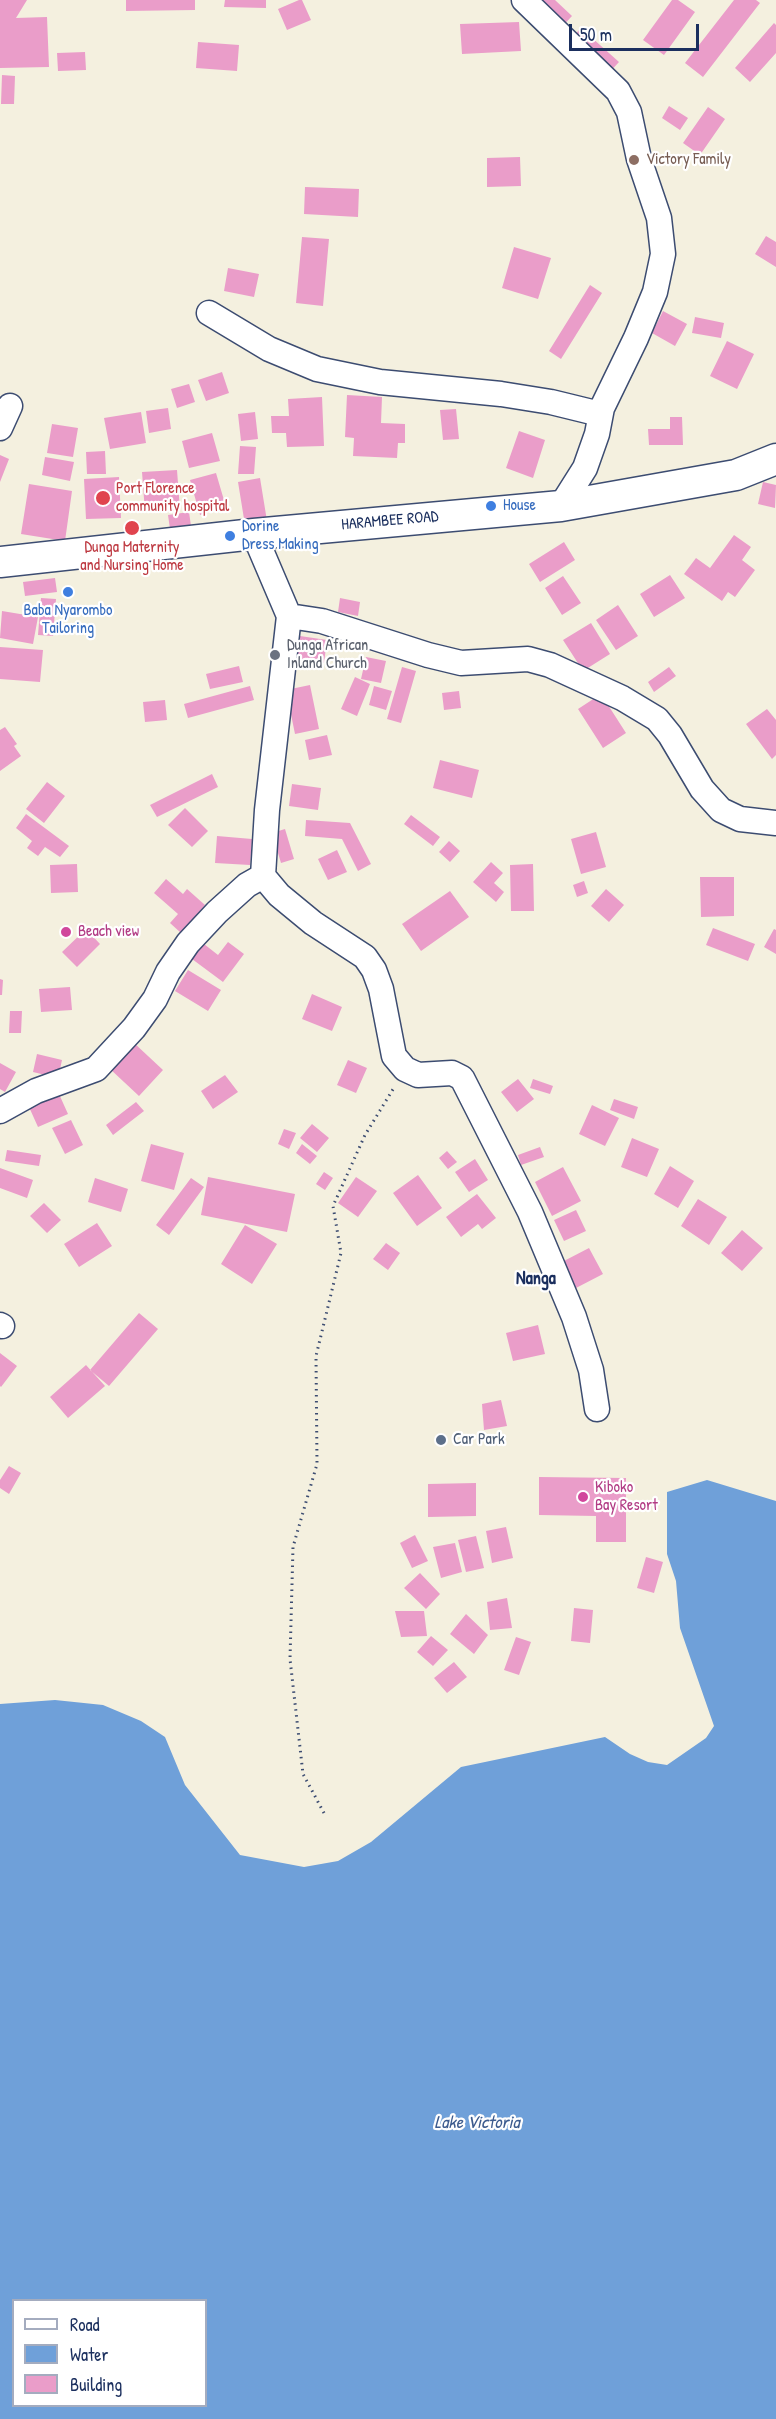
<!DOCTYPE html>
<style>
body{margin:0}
#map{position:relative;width:776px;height:2419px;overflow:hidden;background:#f4f0df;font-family:"Patrick Hand",sans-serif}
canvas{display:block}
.legend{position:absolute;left:12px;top:2299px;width:195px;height:108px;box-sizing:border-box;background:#fff;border:2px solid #a4acbf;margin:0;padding:8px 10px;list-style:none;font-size:18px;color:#1b2f5e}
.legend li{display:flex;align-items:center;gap:12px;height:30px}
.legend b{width:30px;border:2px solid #a4acbf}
.scale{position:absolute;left:569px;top:24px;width:130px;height:27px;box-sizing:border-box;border:3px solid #1b2f5e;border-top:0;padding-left:8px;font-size:18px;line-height:21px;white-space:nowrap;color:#1b2f5e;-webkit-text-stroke:4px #fff;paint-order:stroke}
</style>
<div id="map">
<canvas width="776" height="2419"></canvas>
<ul class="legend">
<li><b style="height:8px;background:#fff"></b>Road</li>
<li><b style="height:16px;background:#6fa0d9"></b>Water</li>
<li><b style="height:16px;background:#ea9dc9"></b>Building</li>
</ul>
<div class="scale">50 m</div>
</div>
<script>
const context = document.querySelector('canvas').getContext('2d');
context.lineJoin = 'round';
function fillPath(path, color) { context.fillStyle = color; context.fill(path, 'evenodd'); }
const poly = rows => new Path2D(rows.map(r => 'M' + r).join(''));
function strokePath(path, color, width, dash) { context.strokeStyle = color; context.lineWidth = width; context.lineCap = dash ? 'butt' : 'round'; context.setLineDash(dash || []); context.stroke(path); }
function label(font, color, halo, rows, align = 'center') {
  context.font = font + ' "Patrick Hand",sans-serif'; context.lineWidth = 4.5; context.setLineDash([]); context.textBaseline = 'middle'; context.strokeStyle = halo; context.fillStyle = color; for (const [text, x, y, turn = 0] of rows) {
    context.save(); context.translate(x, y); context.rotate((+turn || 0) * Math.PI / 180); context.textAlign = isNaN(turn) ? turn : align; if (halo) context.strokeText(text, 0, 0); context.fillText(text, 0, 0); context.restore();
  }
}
const water = poly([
 [707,1480,776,1501,776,2419,0,2419,0,1704,55,1700,103,1705,141,1721,165,1737,185,1785,240,1855,304,1867,338,1861,371,1842,461,1767,605,1737,630,1754,648,1762,667,1765,706,1738,714,1726,680,1628,676,1581,667,1554,667,1492],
 [14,2300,206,2300,206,2406,14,2406]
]);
const building = poly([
 [0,0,27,0,16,18,47,17,49,67,0,68],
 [126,0,195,0,195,10,126,11],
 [225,0,266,0,266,8,224,7],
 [299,0,302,0,311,20,287,30,278,9],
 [528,0,555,0,572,16,559,30],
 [672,0,678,0,695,12,664,55,643,40],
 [734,0,756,0,760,3,703,77,685,63],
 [519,22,521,51,462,54,460,24],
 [774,23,776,25,776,53,750,82,735,68],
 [581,28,619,62,607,75,569,41],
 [198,42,239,45,237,71,196,68],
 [85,52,86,70,58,71,57,53],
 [2,75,15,76,14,104,1,104],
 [669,106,688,118,680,130,662,118],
 [708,107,725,119,700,155,683,143],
 [520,157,521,186,487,187,487,158],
 [305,187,359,189,358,217,304,214],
 [766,236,776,242,776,267,755,254],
 [302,237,329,239,323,306,296,303],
 [514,247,551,258,538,299,502,288],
 [228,268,259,274,254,297,224,291],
 [590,285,602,293,561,359,549,351],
 [663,311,687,324,675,346,652,333],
 [695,317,724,323,721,338,692,333],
 [727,341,754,354,737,389,710,376],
 [222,372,229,393,206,401,198,380],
 [189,384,195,402,177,408,171,389],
 [347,395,382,397,381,423,405,424,405,443,398,443,397,458,353,456,354,438,345,437],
 [322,397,324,446,287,447,286,433,272,433,271,416,289,416,288,399],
 [168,408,171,429,149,433,146,411],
 [456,409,459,439,443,440,440,410],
 [141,412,146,443,110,449,104,418],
 [255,412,258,439,241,441,238,414],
 [670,417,682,417,683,445,649,445,648,429,670,429],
 [52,424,78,428,73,457,47,453],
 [519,431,545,440,533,478,506,468],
 [212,433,220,461,189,468,182,441],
 [240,446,256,447,254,474,238,474],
 [105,451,106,474,87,474,86,452],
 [0,455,9,459,0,482],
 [45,457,74,462,70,481,42,475],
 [177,470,180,510,145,512,142,472],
 [216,473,226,507,200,515,190,480],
 [119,477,121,518,86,519,84,479],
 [260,478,267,521,245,525,238,482],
 [763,482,776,485,775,508,758,504],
 [29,484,72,491,65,541,21,534],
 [189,512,191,526,170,529,168,515],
 [734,535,751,547,742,560,755,570,735,597,728,592,722,601,684,574,696,558,710,568],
 [564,542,575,560,540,582,529,564],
 [670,575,685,598,654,617,640,594],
 [563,576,581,603,562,615,545,588],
 [55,578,57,592,25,596,23,582],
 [41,598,56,599,53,636,38,635],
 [340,598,360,602,358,616,338,612],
 [618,605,638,636,616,650,596,620],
 [2,611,38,617,33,644,0,638],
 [591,623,610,654,583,671,563,640],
 [300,636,327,640,324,663,297,659],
 [0,647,43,650,40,682,0,679],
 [366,657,386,661,381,683,361,679],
 [239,666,243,682,210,689,206,674],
 [402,667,416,671,401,723,387,719],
 [669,667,676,676,654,692,648,682],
 [355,677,370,684,357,716,341,709],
 [310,685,319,729,295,734,286,690],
 [250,686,254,700,188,718,184,704],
 [374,686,392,691,386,710,369,705],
 [459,691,461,708,444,710,442,693],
 [601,694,626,733,603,748,578,709],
 [165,700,167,720,145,722,143,702],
 [767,709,776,720,776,755,772,759,746,724],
 [5,727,17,744,14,746,21,756,0,771,0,730],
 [327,735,332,755,309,760,305,740],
 [440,760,479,770,472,798,433,788],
 [212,774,218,787,157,817,150,805],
 [47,782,65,796,44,823,26,809],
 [292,784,321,788,318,810,289,806],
 [185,808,208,831,192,847,168,825],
 [26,814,69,846,60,857,45,847,38,856,27,848,32,841,16,828],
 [411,815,440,837,433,846,404,824],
 [306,820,350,823,371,864,358,871,342,839,305,836],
 [285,829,294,859,281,863,272,833],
 [596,832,606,867,581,874,571,839],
 [217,836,252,839,250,865,215,863],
 [449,841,460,851,450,862,439,852],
 [337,850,347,872,328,880,318,859],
 [491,862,503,873,494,883,504,892,496,902,473,882],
 [77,864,78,892,51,893,50,865],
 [533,864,534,911,511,911,510,865],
 [700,877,734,877,734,916,701,917],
 [166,879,183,894,187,889,205,905,181,933,170,923,178,914,154,893],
 [584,881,588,893,577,897,573,885],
 [606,889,624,905,609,922,591,906],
 [450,891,469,917,421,951,402,924],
 [713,928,755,944,748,961,706,945],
 [86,929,100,944,77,967,62,952],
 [774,929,776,930,776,954,764,947],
 [228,942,244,954,223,982,192,959,204,944,218,955],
 [188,970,221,990,208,1011,175,991],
 [0,979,3,980,2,995,0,995],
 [70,987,72,1010,41,1012,39,989],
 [312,994,342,1007,332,1031,302,1019],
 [10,1011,22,1011,21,1033,9,1033],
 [133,1042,163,1070,139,1096,109,1068],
 [37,1054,62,1060,58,1078,33,1072],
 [348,1060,367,1068,356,1093,337,1085],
 [0,1063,16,1072,5,1092,0,1089],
 [225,1075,238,1092,213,1109,201,1091],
 [518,1079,534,1099,517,1112,501,1092],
 [533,1079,553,1086,550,1094,530,1088],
 [59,1094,68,1114,38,1127,29,1107],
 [614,1099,638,1107,634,1119,610,1110],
 [136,1102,144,1111,113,1135,106,1125],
 [592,1105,619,1118,605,1146,579,1134],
 [71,1120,83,1145,65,1154,52,1128],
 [312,1124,329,1138,317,1152,300,1138],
 [284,1129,296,1133,289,1149,278,1144],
 [632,1138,659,1149,647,1177,621,1167],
 [151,1144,184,1153,174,1190,141,1181],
 [302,1144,317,1156,310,1164,296,1153],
 [540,1147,544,1157,521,1165,518,1155],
 [7,1150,41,1155,39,1166,5,1161],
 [447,1151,457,1162,448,1169,439,1158],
 [475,1159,488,1180,469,1192,455,1172],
 [670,1166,694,1181,678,1208,654,1194],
 [563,1167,581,1201,552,1216,535,1182],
 [0,1168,33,1180,27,1198,0,1188],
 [324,1172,333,1178,325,1190,316,1184],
 [418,1175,442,1208,417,1226,393,1193],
 [208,1177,295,1194,287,1232,201,1215],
 [356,1177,377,1191,358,1217,338,1203],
 [95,1178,128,1189,121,1212,88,1202],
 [191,1178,204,1187,169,1235,156,1225],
 [477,1194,496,1218,482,1229,478,1224,461,1237,446,1217],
 [698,1199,727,1217,709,1245,681,1226],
 [44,1203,61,1220,47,1233,30,1216],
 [576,1210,586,1231,564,1241,554,1220],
 [97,1223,112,1246,79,1267,64,1244],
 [245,1225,277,1244,252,1284,221,1264],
 [742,1230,763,1248,742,1271,721,1253],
 [386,1243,400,1253,388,1270,373,1259],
 [589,1248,603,1274,576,1288,562,1262],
 [139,1313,158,1329,109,1386,90,1370],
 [538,1325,545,1354,513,1361,506,1333],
 [0,1353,17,1366,1,1387,0,1386],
 [86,1365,105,1386,68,1418,50,1397],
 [501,1400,507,1426,484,1430,482,1404],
 [9,1466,21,1473,9,1494,0,1488,0,1480],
 [539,1477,626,1478,626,1542,596,1542,596,1516,539,1515],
 [476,1483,476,1516,428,1517,428,1484],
 [506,1527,513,1558,492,1563,486,1531],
 [415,1535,428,1561,412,1568,400,1543],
 [476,1536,484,1568,466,1572,458,1540],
 [455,1543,462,1572,441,1578,433,1547],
 [646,1557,663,1562,654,1593,637,1588],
 [420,1573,440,1594,426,1609,404,1588],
 [507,1598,512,1628,490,1630,487,1602],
 [574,1608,593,1610,590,1643,571,1641],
 [395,1611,424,1611,427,1636,401,1637],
 [466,1614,488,1635,474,1654,450,1634],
 [431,1636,448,1650,433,1666,417,1652],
 [516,1637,531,1642,519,1675,504,1670],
 [454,1662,467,1677,447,1693,434,1678]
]);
const path = poly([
 [324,1813,303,1774,290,1659,293,1547,317,1464,316,1356,341,1253,333,1206,365,1135,395,1086]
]);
const minor = poly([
 [524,0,618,91,629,112,639,159,659,218,663,254,655,292,636,338,602,408,597,434,585,468,561,506],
 [209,313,269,349,317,369,380,382,501,394,551,402,600,414],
 [0,428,10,406],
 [254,534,289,616,267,810,263,876,279,895,313,923,365,957,374,970,381,989,394,1056,405,1069,418,1075,452,1073,462,1078,530,1212,574,1317,591,1370,597,1409],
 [289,616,322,621,428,655,461,663,528,659,550,665,622,698,657,719,670,735,702,789,721,810,740,819,776,823],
 [0,1111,36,1091,96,1069,134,1028,155,999,168,972,188,943,217,912,247,885,263,876],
 [0,1325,2,1326]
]);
const major = poly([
 [0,562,254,534,561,506,736,475,776,459]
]);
const markers = [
 [634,160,6,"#8d6e63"],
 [103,498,8,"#e0444e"],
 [491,506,6,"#3f7fe0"],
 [132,528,8,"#e0444e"],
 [230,536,6,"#3f7fe0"],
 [68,592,6,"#3f7fe0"],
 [275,655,6,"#6b7280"],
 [66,932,6,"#d1479c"],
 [441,1440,6,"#5c6f8a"],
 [583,1497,6,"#d1479c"]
];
const educationNames = [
 ["Victory Family",646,160]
];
const healthNames = [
 ["Port Florence",116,489],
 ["community hospital",116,507],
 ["Dunga Maternity",132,548,"center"],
 ["and Nursing Home",132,566,"center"]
];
const shopNames = [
 ["House",503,506],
 ["Dorine",242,527],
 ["Dress Making",242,545],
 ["Baba Nyarombo",68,611,"center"],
 ["Tailoring",68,629,"center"]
];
const streetNames = [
 ["HARAMBEE ROAD",390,521,-5]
];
const worshipNames = [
 ["Dunga African",287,646],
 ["Inland Church",287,664]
];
const hotelNames = [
 ["Beach view",78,932],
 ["Kiboko",595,1488],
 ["Bay Resort",595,1506]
];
const serviceNames = [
 ["Car Park",453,1440]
];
const neighbourhoodNames = [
 ["Nanga",536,1279]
];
const waterNames = [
 ["Lake Victoria",477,2123]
];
fillPath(water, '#6fa0d9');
fillPath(building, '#ea9dc9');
strokePath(minor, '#3c4c71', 27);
strokePath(major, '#3c4c71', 33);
strokePath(path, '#3c4c71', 3, [1.5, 4.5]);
strokePath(minor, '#fff', 24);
strokePath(major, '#fff', 30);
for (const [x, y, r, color] of markers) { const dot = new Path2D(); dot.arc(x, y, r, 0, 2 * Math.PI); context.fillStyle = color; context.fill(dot); strokePath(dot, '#fff', 2); }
label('16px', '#785e54', '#fff', educationNames, 'left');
label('16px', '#be3a42', '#fff', healthNames, 'left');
label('16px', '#366cbe', '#fff', shopNames, 'left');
label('16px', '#1b2f5e', '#fff', streetNames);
label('16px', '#5b616d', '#fff', worshipNames, 'left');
label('16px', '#b23c85', '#fff', hotelNames, 'left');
label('16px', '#4e5e75', '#fff', serviceNames, 'left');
label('bold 18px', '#1b2f5e', '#fff', neighbourhoodNames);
label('italic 18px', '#3d5c8f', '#fff', waterNames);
</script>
